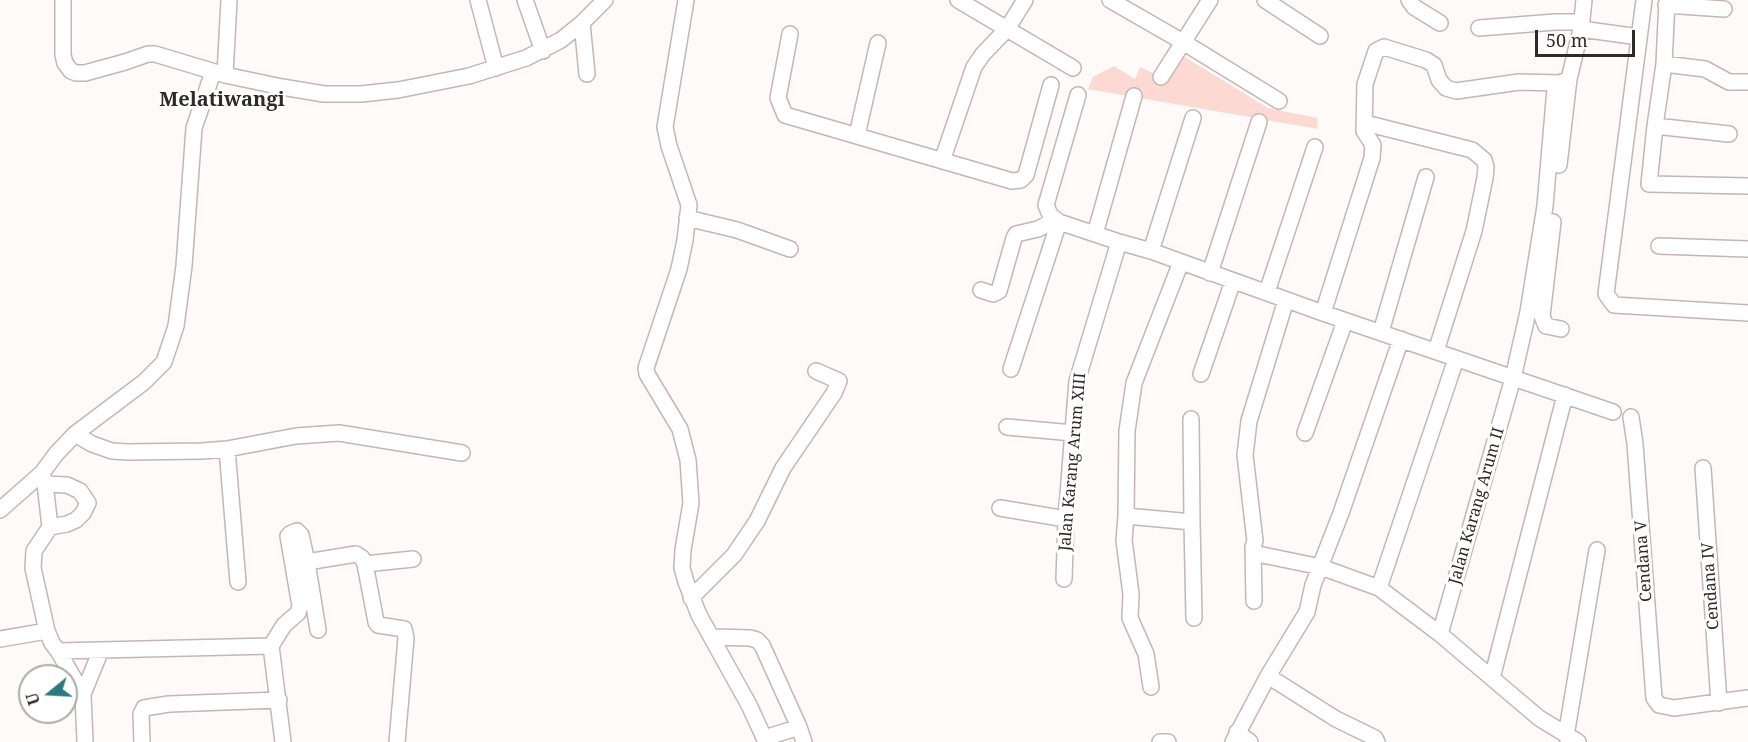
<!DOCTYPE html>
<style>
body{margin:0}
#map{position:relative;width:1748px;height:742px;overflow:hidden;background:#fdfaf9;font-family:"Noto Serif",serif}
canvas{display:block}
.north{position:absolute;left:18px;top:664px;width:60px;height:60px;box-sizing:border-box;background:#fff;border:2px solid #aca9a9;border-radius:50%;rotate:252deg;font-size:16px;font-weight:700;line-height:24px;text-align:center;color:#2f2928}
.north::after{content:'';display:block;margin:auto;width:21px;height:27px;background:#2e7680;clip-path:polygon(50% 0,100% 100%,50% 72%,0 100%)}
.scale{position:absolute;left:1535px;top:30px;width:100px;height:27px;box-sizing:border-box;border:3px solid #2f2928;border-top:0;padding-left:8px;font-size:18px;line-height:21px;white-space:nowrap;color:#2f2928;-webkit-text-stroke:4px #fff;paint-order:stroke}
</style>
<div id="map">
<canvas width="1748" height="742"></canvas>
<div class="north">U</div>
<div class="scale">50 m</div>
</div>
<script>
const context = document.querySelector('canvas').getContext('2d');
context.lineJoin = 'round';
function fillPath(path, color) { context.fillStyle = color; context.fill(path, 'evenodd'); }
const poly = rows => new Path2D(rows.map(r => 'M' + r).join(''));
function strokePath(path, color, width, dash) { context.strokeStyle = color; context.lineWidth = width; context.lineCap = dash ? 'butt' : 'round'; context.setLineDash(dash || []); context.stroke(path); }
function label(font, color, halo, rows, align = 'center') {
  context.font = font + ' "Noto Serif",serif'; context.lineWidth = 6; context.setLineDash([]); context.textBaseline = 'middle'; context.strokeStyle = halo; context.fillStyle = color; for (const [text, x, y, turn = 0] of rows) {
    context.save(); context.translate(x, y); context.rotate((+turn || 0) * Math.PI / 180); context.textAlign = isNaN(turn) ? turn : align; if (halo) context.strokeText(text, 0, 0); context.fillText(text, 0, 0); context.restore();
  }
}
const green = poly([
 [1180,54,1268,108,1317,118,1318,129,1088,89,1093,77,1114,66,1135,79,1140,67,1164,78]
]);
const street = poly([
 [63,0,63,55,65,63,71,71,76,73,85,73,125,62,148,54,155,54,225,75,282,87,324,94,361,94,398,90,469,76,526,58,561,40,582,23,605,0],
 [478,0,496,68],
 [525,0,543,51],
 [686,0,665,127,669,146,689,205,685,240,679,269,646,368,647,374,680,429,688,460,691,503,683,550,682,568,686,582,699,615,749,705,766,742],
 [958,0,1073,68],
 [1110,0,1183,42,1279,101],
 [1265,0,1320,36],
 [1409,0,1414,7,1440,23],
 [1644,0,1606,294,1614,305,1748,313],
 [1667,0,1664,64,1655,126,1649,184,1748,186],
 [1666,5,1724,9],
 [582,23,587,74],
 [1479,28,1555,22,1581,22],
 [1581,29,1639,37],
 [790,34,778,98,785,115,1012,181,1021,180,1026,175,1051,85],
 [1664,64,1705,69,1729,82,1748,82],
 [225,75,229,0],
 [1161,77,1210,0],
 [1365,123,1472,150,1484,160,1486,167,1485,178,1474,231,1436,351],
 [1655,126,1729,134],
 [857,135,878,43],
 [942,161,974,67,983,54,1007,29,1025,0],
 [1559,165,1569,79],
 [687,218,737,230,790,249],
 [1059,222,1050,215,1046,205,1078,95],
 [1553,222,1542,316,1546,326,1561,329],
 [1095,234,1134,96],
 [1659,246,1748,249],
 [1151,251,1193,118],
 [1181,262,1134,383,1127,431,1126,516,1192,522,1191,419],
 [1210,273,1259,122],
 [981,290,993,294,999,291,1014,238,1016,234,1038,229,1055,220],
 [1267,292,1315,147],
 [1323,313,1372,158,1373,145,1364,131,1365,84,1376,51,1384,47,1426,60,1434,65,1439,80,1446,88,1456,91,1519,82,1560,83,1569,79,1570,75,1581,29,1584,0],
 [1381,332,1426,177],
 [1011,369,1059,222,1119,242,1151,251,1323,313,1613,412],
 [1201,374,1233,281],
 [1631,417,1635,444,1654,698,1659,705,1674,708,1748,698],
 [1007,427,1073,433],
 [1305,433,1345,321],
 [75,434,92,444,112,451,128,452,202,451,227,449,296,436,339,433,462,453],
 [227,449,238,582],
 [1703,468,1719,703],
 [42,473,45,484,50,527,34,551,33,568,47,631,52,643,58,651,271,646,283,742],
 [45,484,67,485,80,491,88,503,83,513,76,520,67,524,50,527],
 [1000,508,1066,519],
 [0,510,42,473,56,454,75,434,144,382,164,362,176,326,184,266,194,128,213,72],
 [1126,516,1124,540,1131,594,1130,618,1146,654,1151,687],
 [1192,522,1194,618],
 [1253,553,1321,567,1379,588,1440,634,1539,718,1578,742],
 [307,562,318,630],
 [365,564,413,559],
 [1064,579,1066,519,1077,381,1119,242],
 [1379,588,1456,359],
 [691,598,734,555,757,521,783,468,834,393,839,381,816,371],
 [1254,601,1253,547,1255,541,1245,455,1249,421,1286,300],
 [1440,634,1513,378,1528,312,1545,206,1555,89,1560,83],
 [713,637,750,638,757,640,762,645,799,727,804,742],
 [0,639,47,631],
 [271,646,284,625,298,613,300,606,288,536,290,534,297,531,301,535,307,562,356,554,362,558,365,564,376,622,378,625,404,629,406,638,397,742],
 [58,651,83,694,101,650],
 [1268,676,1336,719,1375,738,1377,742],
 [1492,678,1565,395],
 [83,694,85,742],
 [1237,732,1250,742],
 [1566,736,1597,550],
 [765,738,799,727],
 [142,742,141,714,144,708,150,707,169,704,279,700],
 [1160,742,1168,742],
 [1233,742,1268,676,1307,612,1313,585,1341,513,1401,339]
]);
const streetNames = [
 ["Jalan Karang Arum XIII",1073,462,-85],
 ["Jalan Karang Arum II",1477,506,-74],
 ["Cendana V",1644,561,-94],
 ["Cendana IV",1711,586,-94]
];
const quarterNames = [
 ["Melatiwangi",222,100]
];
fillPath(green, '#fdd9d3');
strokePath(street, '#c5b6b4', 18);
strokePath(street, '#fff', 15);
label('16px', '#2f2928', '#fff', streetNames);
label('bold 20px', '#2f2928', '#fff', quarterNames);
</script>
